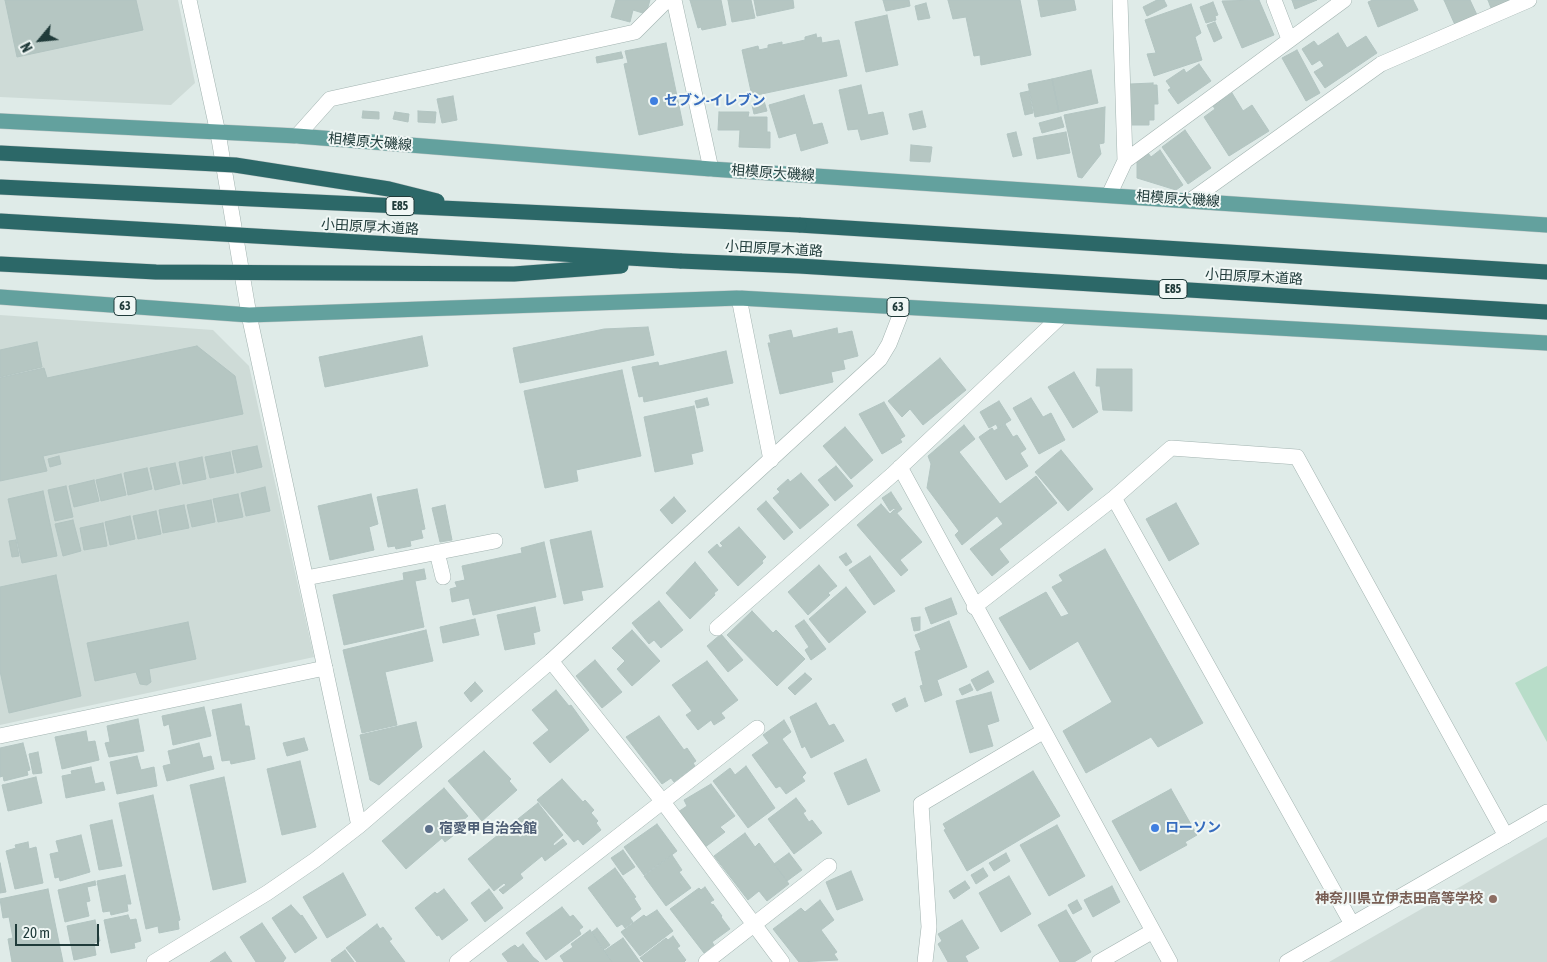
<!DOCTYPE html>
<meta charset="utf-8">
<style>
body{margin:0}
#map{position:relative;width:1547px;height:962px;overflow:hidden;background:#dfebe8;font-family:"Asap Condensed",sans-serif}
canvas{display:block}
.north{position:absolute;left:15px;top:15px;width:50px;height:50px;-webkit-text-stroke:4px #f0f7f5;paint-order:stroke;rotate:242deg;font-size:14px;font-weight:700;line-height:20px;text-align:center;color:#203b3a}
.north::after{content:'';display:block;margin:auto;width:18px;height:22px;background:#203b3a;clip-path:polygon(50% 0,100% 100%,50% 72%,0 100%)}
.scale{position:absolute;left:15px;top:924px;width:84px;height:22px;box-sizing:border-box;border:2px solid #203b3a;border-top:0;padding-left:6px;font-size:15px;line-height:18px;white-space:nowrap;color:#203b3a;-webkit-text-stroke:4px #f0f7f5;paint-order:stroke}
</style>
<div id="map">
<canvas width="1547" height="962"></canvas>
<div class="north">N</div>
<div class="scale">20 m</div>
</div>
<script>
const context = document.querySelector('canvas').getContext('2d');
context.lineJoin = 'round';
function fillPath(path, color) { context.fillStyle = color; context.fill(path, 'evenodd'); }
const poly = rows => new Path2D(rows.map(r => 'M' + r).join(''));
function strokePath(path, color, width, dash) { context.strokeStyle = color; context.lineWidth = width; context.lineCap = dash ? 'butt' : 'round'; context.setLineDash(dash || []); context.stroke(path); }
function label(font, color, halo, rows, align = 'center') {
  context.font = font + ' "Asap Condensed","Noto Sans JP",sans-serif'; context.lineWidth = 4; context.setLineDash([]); context.textBaseline = 'middle'; context.strokeStyle = halo; context.fillStyle = color; for (const [text, x, y, turn = 0] of rows) {
    context.save(); context.translate(x, y); context.rotate((+turn || 0) * Math.PI / 180); context.textAlign = isNaN(turn) ? turn : align; if (halo) context.strokeText(text, 0, 0); context.fillText(text, 0, 0); context.restore();
  }
}
const built = poly([
 [0,0,178,0,195,83,171,105,0,97],
 [0,315,213,330,249,366,314,657,0,725],
 [1547,837,1547,962,1329,962]
]);
const green = poly([
 [1547,666,1547,742,1515,683]
]);
const building = poly([
 [5,0,136,0,143,30,17,57,5,0],
 [616,0,650,0,646,14,633,10,630,22,611,17,616,0],
 [690,0,721,0,726,25,702,30,701,27,698,28,690,0],
 [728,0,751,0,755,18,732,22,728,0],
 [754,0,793,0,794,8,757,16,754,0],
 [883,0,909,0,910,6,886,11,883,0],
 [948,0,1020,0,1031,55,981,65,980,55,974,56,966,17,953,19,948,0],
 [1038,0,1074,0,1076,10,1041,17,1038,0],
 [1157,0,1164,0,1167,6,1147,16,1143,7,1157,0],
 [1259,0,1274,35,1242,48,1222,1,1259,0],
 [1292,0,1317,0,1295,9,1292,0],
 [1373,0,1413,0,1418,10,1378,27,1368,2,1373,0],
 [1444,0,1470,0,1477,15,1455,25,1444,0],
 [1488,0,1511,0,1491,8,1488,0],
 [1213,2,1218,15,1215,16,1216,20,1206,23,1200,7,1213,2],
 [926,3,930,18,918,20,915,6,926,3],
 [1191,4,1201,33,1195,37,1202,60,1154,76,1147,54,1156,53,1145,20,1191,4],
 [887,15,898,65,866,72,855,22,887,15],
 [1215,22,1222,38,1214,42,1207,25,1215,22],
 [1338,33,1347,48,1366,36,1377,53,1325,88,1314,72,1324,66,1320,60,1312,65,1302,49,1314,41,1318,46,1338,33],
 [816,34,817,38,821,37,822,43,839,40,847,76,752,96,742,50,758,46,759,50,768,48,768,45,782,42,782,45,805,40,805,37,816,34],
 [666,43,683,125,639,135,624,64,628,63,625,51,666,43],
 [1297,50,1320,93,1306,101,1282,58,1297,50],
 [621,52,623,58,597,63,596,57,621,52],
 [1199,64,1211,81,1178,104,1168,90,1171,88,1166,81,1184,69,1186,73,1199,64],
 [1091,70,1098,103,1059,112,1052,79,1091,70],
 [1052,79,1059,112,1035,117,1028,84,1052,79],
 [1153,83,1153,85,1157,85,1158,104,1154,104,1154,120,1149,120,1149,125,1130,125,1130,84,1153,83],
 [861,85,868,115,883,112,888,134,861,140,858,129,848,130,839,90,861,85],
 [1029,91,1033,113,1025,115,1020,93,1029,91],
 [1232,93,1243,111,1252,105,1269,131,1229,156,1204,117,1215,109,1213,106,1232,93],
 [804,95,813,125,822,123,828,143,801,151,796,133,779,138,769,105,804,95],
 [453,96,457,120,442,123,437,99,453,96],
 [764,101,767,111,754,114,752,105,764,101],
 [1105,107,1104,143,1099,144,1101,154,1082,178,1078,177,1064,115,1105,107],
 [363,111,379,112,379,119,362,118,363,111],
 [418,111,436,112,435,123,418,122,418,111],
 [922,111,926,127,913,130,909,114,922,111],
 [395,112,409,114,408,122,393,119,395,112],
 [719,112,749,112,748,117,767,117,767,132,770,132,770,148,739,147,740,130,718,130,719,112],
 [1061,117,1064,127,1042,133,1039,123,1061,117],
 [1185,130,1211,168,1188,184,1162,147,1185,130],
 [1016,132,1022,155,1013,157,1007,134,1016,132],
 [1066,132,1070,153,1037,159,1033,138,1066,132],
 [911,145,932,147,930,162,910,161,911,145],
 [1160,150,1183,185,1176,190,1137,178,1137,161,1148,153,1151,157,1160,150],
 [648,327,654,355,520,383,513,348,604,329,648,327],
 [837,328,838,334,852,331,858,356,843,360,845,369,831,372,833,382,780,394,768,343,771,343,769,335,791,330,793,338,837,328],
 [422,336,428,366,325,387,319,357,422,336],
 [37,342,42,367,0,377,0,350,37,342],
 [197,346,235,376,243,414,43,456,47,471,0,481,0,378,44,368,47,378,197,346],
 [726,351,733,383,644,402,643,396,639,397,632,367,658,362,659,366,726,351],
 [940,358,966,390,923,425,910,409,902,417,888,401,940,358],
 [1097,369,1132,369,1132,411,1103,410,1100,386,1096,386,1097,369],
 [622,370,641,456,576,470,578,481,545,488,524,391,622,370],
 [1074,372,1098,412,1073,428,1048,387,1074,372],
 [707,398,709,405,697,408,695,401,707,398],
 [1031,398,1043,417,1051,413,1065,440,1039,454,1013,408,1031,398],
 [999,401,1011,420,998,428,996,424,989,428,980,412,999,401],
 [884,402,905,436,900,439,902,442,882,454,859,414,884,402],
 [694,406,703,451,691,454,693,464,655,472,644,417,694,406],
 [1005,424,1013,437,1017,435,1026,449,1020,453,1028,466,1006,480,979,437,992,428,994,431,1005,424],
 [964,425,975,439,959,452,1000,504,1036,476,1057,503,999,549,1009,562,992,576,970,549,1003,524,997,516,962,545,955,535,959,531,927,488,931,464,928,456,964,425],
 [845,427,873,460,851,479,823,446,845,427],
 [257,446,262,467,237,473,232,451,257,446],
 [1061,450,1093,489,1068,511,1035,472,1061,450],
 [230,452,234,473,210,478,205,457,230,452],
 [59,456,61,464,50,467,48,459,59,456],
 [202,457,206,479,183,484,179,462,202,457],
 [175,463,180,484,155,490,150,468,175,463],
 [836,466,853,486,835,501,818,480,836,466],
 [147,468,152,489,128,495,124,473,147,468],
 [801,473,829,505,800,529,773,498,780,492,777,489,788,479,790,482,801,473],
 [121,474,126,495,101,501,96,480,121,474],
 [94,480,99,501,74,507,69,486,94,480],
 [66,486,73,517,55,521,48,490,66,486],
 [265,487,270,511,246,516,241,493,265,487],
 [417,489,425,529,421,530,423,538,410,541,411,546,396,549,395,546,388,547,377,497,417,489],
 [43,491,57,556,22,563,8,499,43,491],
 [891,492,902,509,897,513,894,508,890,511,882,498,891,492],
 [238,494,243,517,218,522,213,499,238,494],
 [371,494,378,524,369,527,374,550,330,560,318,506,371,494],
 [674,497,686,511,672,524,660,510,674,497],
 [211,500,215,522,192,527,187,505,211,500],
 [766,501,793,532,784,540,757,509,766,501],
 [1176,503,1199,544,1169,561,1146,519,1176,503],
 [881,504,890,514,894,510,922,542,900,560,908,570,901,576,857,525,881,504],
 [184,505,189,528,163,533,159,510,184,505],
 [445,505,452,540,440,542,432,508,445,505],
 [156,511,161,534,138,539,133,516,156,511],
 [130,516,135,539,110,545,105,522,130,516],
 [73,520,81,551,63,556,55,524,73,520],
 [103,523,107,546,84,550,80,528,103,523],
 [739,527,766,557,762,561,763,563,738,586,708,552,717,544,720,548,723,546,720,543,739,527],
 [591,531,603,587,581,591,583,600,564,604,550,540,591,531],
 [16,540,19,556,12,557,9,541,16,540],
 [544,542,556,597,473,615,469,598,452,602,450,589,457,587,455,582,465,580,462,566,522,553,521,548,544,542],
 [1105,549,1203,723,1158,747,1151,737,1086,773,1063,731,1112,702,1078,641,1030,670,999,618,1046,592,1061,617,1069,614,1052,587,1063,581,1059,575,1105,549],
 [846,553,852,562,846,566,839,557,846,553],
 [870,556,895,591,874,605,849,570,870,556],
 [695,562,718,590,714,593,715,595,690,619,666,593,695,562],
 [819,565,837,586,828,593,830,595,808,615,788,592,819,565],
 [424,569,426,579,415,581,424,627,344,645,333,595,404,580,403,573,424,569],
 [56,575,81,696,9,713,0,671,0,587,56,575],
 [846,587,866,612,829,643,809,619,846,587],
 [951,598,957,614,931,624,925,608,951,598],
 [659,601,683,630,661,648,654,640,649,644,632,623,659,601],
 [535,607,540,631,533,633,535,644,505,650,497,615,535,607],
 [752,611,773,633,776,630,805,659,777,686,727,635,752,611],
 [920,617,920,630,914,631,911,618,920,617],
 [475,619,479,635,443,643,440,627,475,619],
 [804,620,826,649,811,660,805,650,809,647,795,626,804,620],
 [949,621,967,667,937,680,942,695,925,702,920,686,923,685,915,652,921,650,915,635,949,621],
 [188,622,196,659,149,669,151,682,147,685,140,684,136,672,95,681,87,643,188,622],
 [426,630,433,661,385,672,397,725,362,733,343,650,426,630],
 [632,630,660,661,632,686,617,669,625,661,612,648,632,630],
 [721,634,743,660,728,672,707,646,721,634],
 [595,660,622,692,602,708,576,676,595,660],
 [707,661,738,700,721,713,725,718,714,725,711,720,698,730,686,715,692,711,672,685,707,661],
 [988,671,994,682,977,691,971,680,988,671],
 [805,673,812,679,795,695,788,688,805,673],
 [475,682,483,691,471,702,464,693,475,682],
 [970,684,973,690,962,695,959,689,970,684],
 [556,690,569,706,571,705,589,730,550,763,533,743,549,730,532,710,556,690],
 [991,692,999,721,987,725,993,746,970,753,956,701,991,692],
 [905,698,908,706,896,712,892,704,905,698],
 [816,703,829,726,834,724,844,741,811,758,805,746,802,748,790,717,816,703],
 [241,704,245,726,249,726,255,759,231,764,230,760,222,761,212,710,241,704],
 [204,707,211,736,173,745,169,724,164,726,162,716,204,707],
 [659,716,684,750,687,748,696,761,693,763,695,766,674,782,671,778,662,784,626,737,659,716],
 [138,719,144,751,109,757,105,743,110,742,107,726,138,719],
 [784,720,791,732,782,739,806,773,802,777,805,781,786,794,780,786,776,788,752,755,769,743,763,735,784,720],
 [416,722,422,747,379,785,370,780,360,735,416,722],
 [86,731,88,742,95,741,99,760,62,769,55,737,86,731],
 [304,738,308,750,287,756,283,743,304,738],
 [23,743,30,770,27,771,28,775,4,781,3,776,0,777,0,748,23,743],
 [199,743,203,758,211,756,214,769,167,781,163,766,171,764,168,751,199,743],
 [484,751,511,779,509,781,517,790,482,821,448,781,484,751],
 [38,752,42,773,33,774,29,754,38,752],
 [137,756,141,770,154,767,157,786,117,794,110,762,137,756],
 [866,759,880,791,848,805,834,773,866,759],
 [300,761,316,827,282,835,267,769,300,761],
 [746,766,775,808,748,828,713,781,730,768,735,775,746,766],
 [91,767,95,784,103,782,105,790,66,798,62,776,72,774,71,771,91,767],
 [1033,771,1060,816,967,871,944,830,946,829,943,824,1033,771],
 [36,777,42,803,8,811,2,785,36,777],
 [224,777,246,882,213,890,190,785,224,777],
 [562,779,583,802,585,800,594,810,591,813,598,821,596,823,601,830,583,845,578,839,574,842,537,800,562,779],
 [711,784,735,816,720,827,725,832,704,848,678,812,687,806,684,800,711,784],
 [444,788,468,816,460,823,464,828,456,834,452,830,454,835,445,842,442,838,406,869,382,841,444,788],
 [1171,789,1197,835,1185,842,1187,845,1140,871,1112,821,1171,789],
 [153,795,180,920,178,921,179,929,159,933,158,926,146,929,119,803,153,795],
 [796,798,806,811,803,813,809,822,812,820,822,833,794,854,768,819,796,798],
 [538,803,563,835,553,844,554,846,563,839,567,844,545,861,542,856,520,874,523,878,503,894,499,890,506,885,504,883,494,891,468,859,538,803],
 [112,820,122,866,99,870,90,825,112,820],
 [657,824,677,851,644,875,624,847,657,824],
 [1057,825,1085,876,1049,896,1020,845,1057,825],
 [745,833,755,847,759,843,789,884,767,901,759,891,748,900,714,856,745,833],
 [81,835,90,872,60,881,59,877,55,878,50,854,59,852,56,841,81,835],
 [28,842,29,849,36,847,43,883,15,889,6,851,16,848,15,845,28,842],
 [623,850,635,867,623,875,611,858,623,850],
 [789,853,802,870,787,881,774,864,789,853],
 [1006,853,1010,861,994,871,989,863,1006,853],
 [672,855,682,870,679,872,691,888,666,906,644,876,672,855],
 [0,863,6,892,0,893,0,863],
 [615,868,636,897,634,898,641,909,630,918,633,922,625,928,622,924,617,927,588,888,615,868],
 [983,868,988,876,976,884,971,875,983,868],
 [851,871,863,900,837,910,826,882,851,871],
 [343,873,366,915,327,938,303,897,343,873],
 [125,875,131,904,127,904,128,911,111,915,110,911,103,912,97,881,125,875],
 [1009,876,1031,914,1001,932,979,893,1009,876],
 [95,881,96,885,87,887,90,901,86,902,89,916,65,922,58,890,95,881],
 [965,881,970,888,954,899,949,891,965,881],
 [1112,886,1120,902,1093,917,1084,900,1112,886],
 [705,887,714,900,710,902,712,905,713,904,722,916,721,917,730,929,712,942,714,945,704,953,670,909,699,888,701,890,705,887],
 [48,889,63,962,12,962,8,939,13,938,9,917,3,918,0,899,48,889],
 [444,889,468,920,442,940,439,935,437,936,415,908,435,892,437,894,444,889],
 [489,889,503,908,485,922,471,903,489,889],
 [820,900,834,920,821,930,837,952,834,954,838,960,799,962,773,929,801,908,805,912,820,900],
 [1077,900,1082,909,1073,914,1068,905,1077,900],
 [291,905,301,916,302,915,317,938,295,953,272,918,291,905],
 [562,907,570,917,573,915,583,927,579,930,581,934,546,960,526,933,562,907],
 [657,910,673,931,640,956,621,932,644,915,646,917,657,910],
 [1066,910,1091,952,1074,962,1060,962,1038,925,1066,910],
 [128,915,130,920,136,919,141,941,134,943,135,948,111,953,104,920,128,915],
 [95,920,100,941,94,943,96,955,74,960,67,926,95,920],
 [962,920,979,948,965,956,968,962,948,962,938,944,942,941,938,934,962,920],
 [262,923,286,958,283,962,256,962,240,937,262,923],
 [377,924,380,929,383,927,392,939,389,941,405,962,357,962,346,948,377,924],
 [597,928,610,945,603,950,592,932,597,928],
 [590,930,612,962,564,962,560,956,573,947,571,944,590,930],
 [673,936,680,946,677,948,686,960,684,962,644,962,640,958,666,938,668,940,673,936],
 [623,938,640,962,612,962,604,951,623,938],
 [523,944,533,957,539,962,508,962,502,954,510,948,515,945,518,948,523,944],
 [345,950,354,962,332,962,331,960,345,950],
 [225,952,232,962,210,962,225,952]
]);
const minor = poly([
 [189,0,218,133],
 [674,0,711,169],
 [1274,0,1289,39],
 [297,136,330,99,635,32,667,0],
 [1125,161,1344,0],
 [1109,195,1125,161,1120,0],
 [1191,200,1381,64,1529,0],
 [739,298,771,460],
 [900,467,1170,962],
 [1114,498,1352,924],
 [437,552,443,577],
 [306,578,495,541],
 [974,607,1114,498,1171,448,1297,457,1506,836],
 [717,628,892,475,1060,317],
 [551,661,663,802,782,962],
 [0,736,325,668],
 [457,962,757,728],
 [706,962,829,866],
 [925,962,929,927,921,804,1044,731],
 [1099,962,1153,931]
]);
const tertiary = poly([
 [218,133,249,315,359,826],
 [154,962,267,893,315,860,359,826,551,661,880,359,889,344,903,308],
 [1287,962,1547,812]
]);
const primary = poly([
 [0,121,297,136,711,169,1547,225],
 [0,297,249,315,739,298,1547,343]
]);
const motorway = poly([
 [799,225,1547,272],
 [680,261,799,266,1547,312]
]);
const motorwayBridge = poly([
 [0,153,235,165,389,189,437,201],
 [0,187,799,225],
 [0,221,680,261],
 [0,264,156,272,514,274,621,266]
]);
const markers = [
 [654,101,5,"#3f7fe0"],
 [1155,828,5,"#3f7fe0"],
 [429,829,5,"#5c6f8a"],
 [1493,899,5,"#8d6e63"]
];
const shields = [
 [400,206,28],
 [1173,289,28],
 [125,306,22],
 [898,307,22]
];
const shieldNames = [
 ["E85",400,206],
 ["E85",1173,289],
 ["63",125,306],
 ["63",898,307]
];
const shopNames = [
 ["セブン-イレブン",664,101],
 ["ローソン",1165,828]
];
const streetNames = [
 ["相模原大磯線",370,142,5],
 ["相模原大磯線",773,173,4],
 ["相模原大磯線",1178,199,4],
 ["小田原厚木道路",370,227,3],
 ["小田原厚木道路",774,249,3],
 ["小田原厚木道路",1254,277,3]
];
const serviceNames = [
 ["宿愛甲自治会館",439,829]
];
const educationNames = [
 ["神奈川県立伊志田高等学校",1483,899]
];
fillPath(built, '#cedbd7');
fillPath(green, '#b8ddc9');
fillPath(building, '#b5c6c2');
strokePath(building, '#b2c4c1', 1);
strokePath(minor, '#a2b3b0', 16);
strokePath(tertiary, '#a2b3b0', 16);
strokePath(primary, '#c1c8c8', 16);
strokePath(motorway, '#c1c8c8', 16);
strokePath(minor, '#fff', 15);
strokePath(tertiary, '#fff', 15);
strokePath(primary, '#63a19e', 15);
strokePath(motorway, '#2c6868', 15);
strokePath(motorwayBridge, '#c1c8c8', 16, []);
strokePath(motorwayBridge, '#2c6868', 15);
for (const [x, y, r, color] of markers) { const dot = new Path2D(); dot.arc(x, y, r, 0, 2 * Math.PI); context.fillStyle = color; context.fill(dot); strokePath(dot, '#f0f7f5', 2); }
for (const [x, y, w] of shields) { const box = new Path2D(); box.roundRect(x - w / 2, y - 9.5, w, 19, 4); context.fillStyle = '#f0f7f5'; context.fill(box); strokePath(box, '#203b3a', 1); }
label('bold 12px', '#203b3a', null, shieldNames);
label('bold 14px', '#366cbe', '#f0f7f5', shopNames, 'left');
label('14px', '#203b3a', '#f0f7f5', streetNames);
label('bold 14px', '#4e5e75', '#f0f7f5', serviceNames, 'left');
label('bold 14px', '#785e54', '#f0f7f5', educationNames, 'right');
</script>
